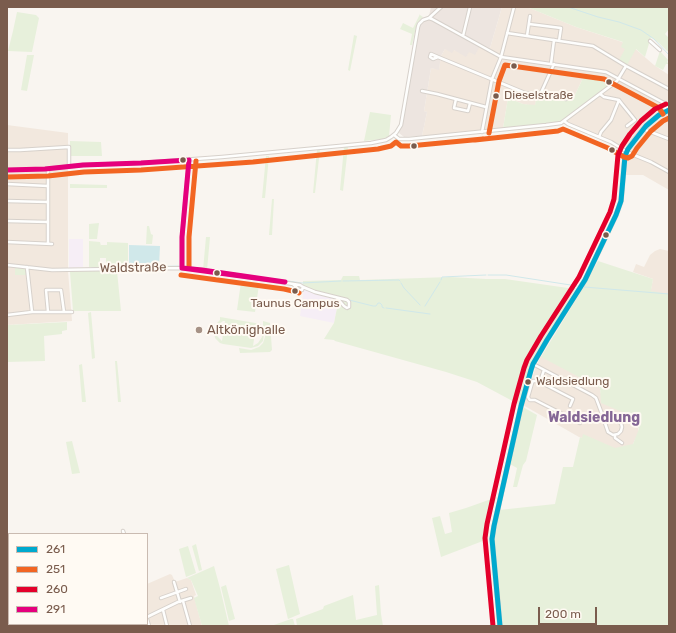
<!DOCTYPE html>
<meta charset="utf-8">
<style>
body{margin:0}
#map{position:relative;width:676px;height:633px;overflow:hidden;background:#f9f5f0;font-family:Rubik,sans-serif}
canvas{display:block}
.frame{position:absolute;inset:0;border:8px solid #7a5c4d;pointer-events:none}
.legend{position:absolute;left:8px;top:533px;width:140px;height:92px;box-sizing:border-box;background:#fffaf3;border:1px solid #cabbb1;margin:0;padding:5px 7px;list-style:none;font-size:12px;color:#7a5c4d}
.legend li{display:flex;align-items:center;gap:8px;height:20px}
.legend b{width:20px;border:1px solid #cabbb1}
.scale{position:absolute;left:538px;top:607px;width:59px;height:18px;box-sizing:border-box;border:2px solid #7a5c4d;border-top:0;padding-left:5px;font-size:12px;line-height:14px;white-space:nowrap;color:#7a5c4d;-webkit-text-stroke:3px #fffaf3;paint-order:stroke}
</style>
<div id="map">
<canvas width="676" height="633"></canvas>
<div class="frame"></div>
<ul class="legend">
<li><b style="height:5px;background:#00a9ce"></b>261</li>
<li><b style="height:5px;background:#f26522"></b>251</li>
<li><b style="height:5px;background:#e4002b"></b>260</li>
<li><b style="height:5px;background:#e5007d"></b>291</li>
</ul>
<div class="scale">200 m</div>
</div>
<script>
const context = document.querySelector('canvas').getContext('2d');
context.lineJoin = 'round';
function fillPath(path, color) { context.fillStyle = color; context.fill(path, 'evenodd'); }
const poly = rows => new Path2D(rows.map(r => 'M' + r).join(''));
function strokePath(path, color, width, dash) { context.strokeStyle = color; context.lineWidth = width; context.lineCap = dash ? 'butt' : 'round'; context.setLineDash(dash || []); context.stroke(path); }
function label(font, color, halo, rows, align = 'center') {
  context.font = font + ' Rubik,sans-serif'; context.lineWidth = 4; context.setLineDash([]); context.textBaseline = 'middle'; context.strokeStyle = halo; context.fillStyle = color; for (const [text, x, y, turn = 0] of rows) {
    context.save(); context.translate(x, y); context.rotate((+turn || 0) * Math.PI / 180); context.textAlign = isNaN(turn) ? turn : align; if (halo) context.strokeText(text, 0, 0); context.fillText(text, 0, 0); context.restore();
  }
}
const residential = poly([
 [502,7,527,7,576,27,622,42,632,46,654,65,669,75,669,107,648,123,626,147,563,120,609,85,602,81,583,78,572,101,564,101,537,96,535,106,523,104,508,98,503,128,422,136,427,112,424,111,431,68,439,69,441,56,445,49,469,52,481,44,490,48],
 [669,112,669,190,643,175,624,175,628,151,635,140,658,117],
 [7,125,68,133,68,271,72,321,7,325],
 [660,249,669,251,669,295,650,294,653,279,633,272,636,264,644,267,650,255,655,251],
 [541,356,599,384,602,399,634,418,639,431,632,446,614,449,579,437,523,405,535,369],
 [170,574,172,575,175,582,187,578,191,580,196,595,194,596,202,626,129,626,135,624,147,624,147,619,148,619,147,615,147,584]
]);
const industrial = poly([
 [431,7,502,7,490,48,481,44,475,55,469,52,466,57,454,50,452,53,445,49,441,56,439,70,431,68,424,111,427,112,422,136,404,137,399,133,419,25,423,21,428,20]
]);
const education = poly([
 [69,239,83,239,83,267,69,268],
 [304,288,315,293,335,298,338,302,334,323,300,316],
 [86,624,128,624,123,626,82,626]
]);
const green = poly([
 [527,7,567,7,571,8,569,7,669,7,669,29,665,34,668,37,669,36,669,51,667,51,659,43,651,37,645,57,636,49,627,65,619,60,625,49,621,47,623,42,576,27],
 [17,12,36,15,39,18,32,52,8,51,13,31],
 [420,14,420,15,423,17,417,23,412,45,410,45,412,34,400,29,403,23,413,28],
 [354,35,357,36,350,71,348,70],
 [660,51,668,60,667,62,668,63,668,64,666,64,663,70,655,66],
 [27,55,34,55,27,91,21,90],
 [583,78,602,81,609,85,563,120,559,122,503,128,508,98,523,104,535,105,537,95,563,99,564,101,567,101,568,100,572,101],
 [370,112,391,115,389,136,383,139,364,141],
 [70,141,101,142,102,156,70,156],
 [344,147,348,147,343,191,340,190],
 [317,150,320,150,315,193,313,193],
 [266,156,269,156,265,198,262,198],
 [70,184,107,185,107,188,70,188],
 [272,199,274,199,272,235,269,235],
 [99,223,97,239,89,239,89,224],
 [147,226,149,226,151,234,153,235,152,244,146,244],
 [206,237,210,237,207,270,203,270],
 [89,241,100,242,101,246,101,245,107,245,107,242,128,243,128,265,112,265,112,267,106,267,106,258,100,258,100,267,89,267],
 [598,261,653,279,651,291,669,294,669,626,502,626,494,535,499,510,555,504,563,467,573,467,580,437,582,438,583,434,615,448,633,444,639,429,627,414,601,403,600,388,541,357,583,288,584,288,584,286],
 [15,267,25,269,26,271,26,275,15,275],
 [70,270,117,271,121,311,73,311,70,272],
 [343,276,359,276,360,280,450,277,486,279,505,279,568,288,576,288,533,363,520,405,477,382,446,372,335,341,334,340,324,339,334,323,339,298,313,291,303,286,303,281,341,280],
 [241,282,259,285,255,312,237,310],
 [91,312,95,358,92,359,88,313],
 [220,317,261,324,261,326,264,331,264,334,263,341,258,346,251,348,223,344,220,343,215,338,214,331,215,325,220,320],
 [223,321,225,321,222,341,217,336,216,331,219,324],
 [256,326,260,329,262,337,258,343,253,346],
 [263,321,270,323,272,350,270,352,240,353,239,348,251,350,259,347,263,343,265,337,265,331,263,326],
 [67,322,67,330,62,331,62,334,44,336,45,361,7,362,7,325],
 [115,361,117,361,121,402,118,402],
 [82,364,86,402,82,402,79,365],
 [521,406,537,415,526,461,523,465,517,487,513,487,517,468,508,463],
 [72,441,80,473,72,474,66,442],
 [497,497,490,514,488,539,441,557,432,518,440,516,445,534,452,532,449,513,466,508],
 [196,544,202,570,199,571,192,546],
 [188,546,196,573,186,577,179,549],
 [289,565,300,614,288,619,276,569],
 [214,566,220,588,229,626,202,626,194,598,198,596,191,580,187,578],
 [226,585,235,619,229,621,221,587],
 [379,585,381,614,383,626,297,626,296,619,323,609,324,606,353,595,356,620,377,615,375,586],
 [293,619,295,626,271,626,291,619]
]);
const water = poly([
 [129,245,160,246,159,266,129,265]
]);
const stream = poly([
 [568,7,598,17,619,22,641,30,654,39,669,55],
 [186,266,302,283,341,281],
 [91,268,180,266],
 [488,275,506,275,577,286],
 [441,280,442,277,486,275],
 [343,281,399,280,400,281],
 [401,283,404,288,420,305],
 [584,287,669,294],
 [349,300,373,306,376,306,378,303,380,303,382,305,382,307,384,308],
 [425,306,440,282],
 [386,308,430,314]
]);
const minor = poly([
 [429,18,441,7],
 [529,24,561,28,559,41],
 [507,33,593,46,626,66,669,89],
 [463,36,470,7],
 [527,36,530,16],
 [650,41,660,50],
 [438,57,431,54,430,57,433,59,438,57,525,93,563,98,566,99],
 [551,64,554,40],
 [422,91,437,94,486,107],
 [600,94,604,97,619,100,622,104,635,120,627,126],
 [540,95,554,64],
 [456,99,454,108,468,111,470,103],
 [662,103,666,111],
 [564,121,568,124,611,142,629,153,651,162,669,172],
 [643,129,669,139],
 [482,132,492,79,501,57,514,7],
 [394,135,399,139,409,139,546,125,561,123,617,81,626,66],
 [599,137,601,132,611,120,619,100],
 [7,150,20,150,69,147,69,166],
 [7,170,45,169,83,165,141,163,222,157,371,143,386,140,391,137,396,133,401,125,418,27,419,24,423,20,429,18,432,19,501,57,606,72,664,103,669,110],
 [7,184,48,186],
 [7,201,48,202],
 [7,221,48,222],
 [7,242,52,244],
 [48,244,48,169],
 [7,265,52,270,182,268,202,270,300,285,303,287,315,292,347,300,349,302,349,307,347,308,344,306,337,298],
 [27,267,32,312],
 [182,268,182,237,189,160],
 [293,284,299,290,302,290,303,287],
 [48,312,46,290,61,290,64,312],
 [7,315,32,312,72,312],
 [533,364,592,395,596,398,602,414],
 [544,370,540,382,536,381,533,381,532,383,528,397,529,399,530,400,535,400,580,423],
 [540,382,573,399,570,406],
 [602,414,621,423,622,427,621,431,618,434,613,435,608,432,602,414],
 [615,436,615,438,622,443],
 [123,531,124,534],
 [174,582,180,602],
 [161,598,186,589],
 [183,601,190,626],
 [163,610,167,626],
 [147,617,178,602,191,598],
 [147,619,149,626],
 [66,626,71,625,73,626],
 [126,626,131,624]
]);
const major = poly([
 [500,626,492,539,494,526,521,406,531,370,533,364,547,340,585,280,616,215,621,201,624,166,625,156,628,149,635,139,646,126,659,115,669,110]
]);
const bus1 = poly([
 [500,626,492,539,494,526,521,406,531,370,533,364,547,340,585,280,616,215,621,201,625,156,628,149,646,126,659,115,669,110]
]);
const bus2 = poly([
 [489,133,499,81,505,65,604,79,659,108,663,114],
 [475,140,558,131,563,129,608,148,624,157,628,158,632,156,637,148,651,131,663,121,669,118],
 [7,177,48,176,84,172,141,170,253,162,378,149,391,146,396,142,401,146,409,146,483,139],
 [189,268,189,237,196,161],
 [181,275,284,289,297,292,299,293]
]);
const bus3 = poly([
 [493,626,485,538,487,524,514,404,524,368,527,360,541,336,579,277,610,212,614,199,618,155,622,146,630,134,641,121,655,109,666,104]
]);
const bus4 = poly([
 [7,170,45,169,83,165,141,163,189,160],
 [182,268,202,270,285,282,182,268],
 [182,268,182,237,189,160]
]);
const markers = [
 [514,66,3.5,"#7a5c4d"],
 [609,82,3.5,"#7a5c4d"],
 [496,96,3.5,"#7a5c4d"],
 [414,146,3.5,"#7a5c4d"],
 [612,150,3.5,"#7a5c4d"],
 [183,160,3.5,"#7a5c4d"],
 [606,235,3.5,"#7a5c4d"],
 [217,273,3.5,"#7a5c4d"],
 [295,291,3.5,"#7a5c4d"],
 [199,330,4,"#a69286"],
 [528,382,3.5,"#7a5c4d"]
];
const busNames = [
 ["Dieselstraße",504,96],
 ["Taunus Campus",295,304,"center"],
 ["Waldsiedlung",536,382]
];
const streetNames = [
 ["Waldstraße",133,268,-1]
];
const poiNames = [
 ["Altkönighalle",207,330]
];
const neighbourhoodNames = [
 ["Waldsiedlung",594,418]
];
fillPath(residential, '#f2e8de');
fillPath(industrial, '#ede5e0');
fillPath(education, '#f6eef6');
fillPath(green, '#e7f0db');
fillPath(water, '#d0e8ea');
strokePath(stream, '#d0e8ea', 1);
strokePath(minor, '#d7d1cb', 4.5);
strokePath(major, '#dad1cc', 5.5);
strokePath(minor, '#fefefd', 2.5);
strokePath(major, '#f3eee8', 3.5);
strokePath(bus1, '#00a9ce', 5);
strokePath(bus2, '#f26522', 5);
strokePath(bus3, '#e4002b', 5);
strokePath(bus4, '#e5007d', 5);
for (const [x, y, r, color] of markers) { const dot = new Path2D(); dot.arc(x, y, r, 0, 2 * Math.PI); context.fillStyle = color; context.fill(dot); strokePath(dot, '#fffaf3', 1.5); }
label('12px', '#7a5c4d', '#fffaf3', busNames, 'left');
label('13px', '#7a5c4d', '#fffaf3', streetNames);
label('13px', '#7a5c4d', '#fffaf3', poiNames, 'left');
label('bold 14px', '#846695', '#fffaf3', neighbourhoodNames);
</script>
